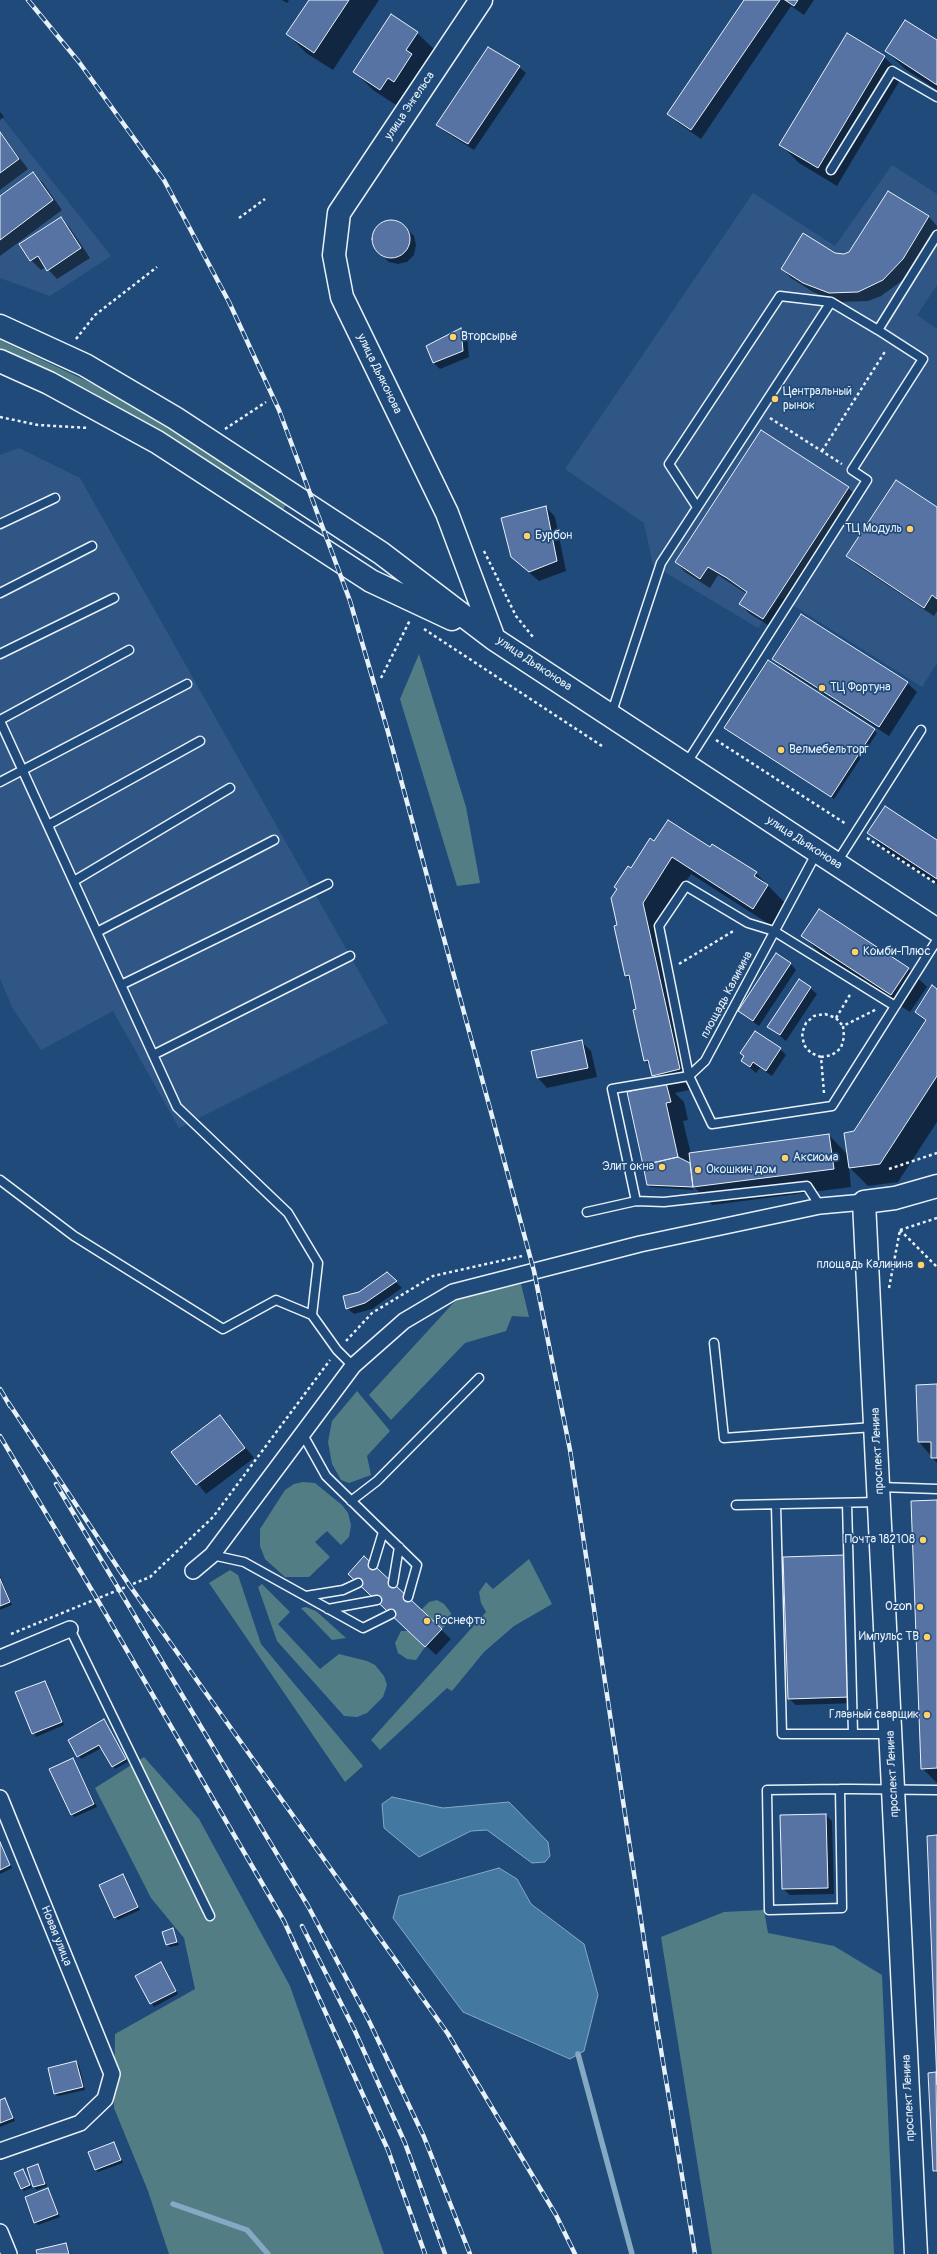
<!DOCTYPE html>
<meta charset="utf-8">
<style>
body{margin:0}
canvas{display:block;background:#1f4a7a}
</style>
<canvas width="937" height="2254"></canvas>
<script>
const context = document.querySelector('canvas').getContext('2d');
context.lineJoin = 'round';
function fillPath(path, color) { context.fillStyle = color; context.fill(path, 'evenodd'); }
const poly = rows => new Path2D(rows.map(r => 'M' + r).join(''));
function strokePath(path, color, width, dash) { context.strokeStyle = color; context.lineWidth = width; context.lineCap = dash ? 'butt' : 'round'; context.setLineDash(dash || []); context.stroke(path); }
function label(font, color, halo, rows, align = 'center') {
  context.font = font + ' Pangolin,sans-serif'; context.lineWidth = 3.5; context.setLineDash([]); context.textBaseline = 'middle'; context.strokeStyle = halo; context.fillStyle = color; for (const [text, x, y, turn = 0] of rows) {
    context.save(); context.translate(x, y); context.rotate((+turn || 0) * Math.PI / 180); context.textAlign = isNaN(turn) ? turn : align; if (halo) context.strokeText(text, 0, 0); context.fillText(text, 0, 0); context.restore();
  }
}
const built = poly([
 [0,115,111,256,50,296,0,278],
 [892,165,937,194,937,285,917,315,937,329,937,663,922,687,780,597,758,628,653,565,644,523,565,469,753,193,835,246],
 [19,448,80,478,388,1023,179,1128,113,1011,41,1050,13,1009,0,979,0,455]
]);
const green = poly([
 [0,340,93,384,165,426,287,503,283,510,90,391,0,349],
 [419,654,466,807,480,883,457,886,400,699],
 [521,1284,529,1317,512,1316,506,1331,465,1343,391,1420,369,1395,457,1299],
 [357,1391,390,1431,367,1456,371,1475,349,1483,341,1480,332,1464,328,1442,332,1421],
 [303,1482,315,1483,342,1505,348,1513,351,1525,349,1537,341,1545,327,1531,315,1542,330,1557,309,1577,285,1577,265,1559,260,1546,260,1529,285,1490,294,1484],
 [529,1559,552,1604,514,1626,484,1652,452,1691,447,1688,380,1750,371,1740,486,1612,481,1603,479,1592,486,1582,493,1589],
 [230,1570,238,1575,261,1644,363,1766,345,1782,209,1583],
 [262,1584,290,1612,278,1624,320,1669,339,1654,367,1661,375,1665,384,1676,387,1685,383,1697,367,1713,357,1717,344,1716,277,1641,258,1587],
 [437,1600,444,1604,451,1613,450,1620,442,1629,421,1610,429,1602],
 [306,1607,316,1611,346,1638,332,1640,301,1608],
 [401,1631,409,1631,425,1647,416,1660,407,1659,398,1653,395,1643],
 [144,1757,199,1819,290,1986,384,2254,169,2254,148,2191,114,2108,115,2034,195,1989,184,1938,151,1898,95,1788],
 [764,1910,768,1933,834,1946,882,1975,894,2254,712,2254,661,1937,724,1912]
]);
const water = poly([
 [392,1797,443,1808,509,1802,548,1842,550,1856,545,1862,532,1863,487,1830,471,1831,419,1857,384,1828,382,1804,392,1797],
 [499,1868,517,1879,531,1904,584,1944,598,1995,584,2051,570,2059,463,2012,393,1918,399,1896,499,1868]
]);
const shadow = poly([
 [282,0,289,0,287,3],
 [310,0,379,0,333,70,306,53,288,34],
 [745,0,814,0,804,15,791,6,701,139,678,123,669,114],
 [417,33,436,51,399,107,373,90,355,72],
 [847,34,884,57,903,75,837,186,799,163,781,145],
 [937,42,937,90,905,69,886,51],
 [519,67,526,73,474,150,444,131,438,125],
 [0,112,4,117,0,120],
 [0,132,28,169,0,190],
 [33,174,43,183,62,210,0,256,0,197],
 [888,192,929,217,937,226,937,228,903,280,881,296,868,301,840,302,813,292,791,278,782,269,835,254,844,255,849,253],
 [61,218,70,228,90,258,57,279,46,267,41,270,31,260,21,245],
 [391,220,400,223,407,229,414,236,416,245,414,255,407,262,398,264,389,262,375,248,372,239,375,230,381,223],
 [461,329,467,335,469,357,440,369,434,363,428,347],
 [848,488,858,497,773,628,750,614,740,604,747,594,718,575,710,588,685,572,676,562],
 [546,507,555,517,566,571,539,581,511,557],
 [937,508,937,611,934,616,857,565,847,556],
 [774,659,907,683,917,692,889,736,783,668],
 [728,730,874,730,877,733,834,799],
 [869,833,937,841,937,884,887,852],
 [655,843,710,849,756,873,786,904,772,926,691,874,660,922,698,1088,675,1093,684,1102,688,1120,683,1121,691,1154,829,1135,848,1155,854,1132,926,1022,916,1012,937,990,937,1122,898,1182,868,1186,849,1167,851,1187,712,1205,690,1183,689,1184,694,1190,650,1187,648,1184,662,1085,653,1075,650,1066,645,1061,631,981,626,976,619,926,631,869],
 [803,936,908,968,927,987,910,1012,821,954],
 [790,963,796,970,759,1026,746,1017,739,1011],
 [810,988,817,994,786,1041,769,1027],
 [582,1042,591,1051,597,1077,547,1088,538,1078,532,1052],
 [780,1049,786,1055,772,1076,760,1068,756,1073,742,1061,745,1057,741,1053],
 [387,1273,402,1288,372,1309,354,1314,347,1308,360,1293],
 [937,1385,937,1463,919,1442],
 [220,1416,254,1458,206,1494,172,1452],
 [937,1501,937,1783,922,1768],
 [844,1556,856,1703,796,1705,789,1699],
 [364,1558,451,1639,436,1655,359,1583],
 [0,1576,12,1605,0,1610],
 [45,1682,64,1725,36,1737,17,1693],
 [104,1721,128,1762,115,1769,102,1748,81,1759,69,1740],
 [73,1759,97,1807,75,1817,72,1815],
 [826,1815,832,1821,834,1894,790,1895,783,1889],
 [0,1843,12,1868,0,1874],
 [122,1876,140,1910,118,1920,115,1917],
 [172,1930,179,1945,170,1947,167,1945],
 [160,1963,178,1994,154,2007,136,1976],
 [76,2062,79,2065,85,2090,58,2096,55,2094],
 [936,2073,937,2074,936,2173,933,2170],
 [4,2099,15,2121,0,2127,0,2101],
 [114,2143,123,2163,98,2172,96,2170],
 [38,2165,47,2186,37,2190,34,2187],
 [23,2171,32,2188,24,2191,21,2188],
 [48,2189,60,2217,38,2225,35,2222],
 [66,2244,71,2254,38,2254]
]);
const stream = poly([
 [578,2054,632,2254],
 [173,2204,247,2230,268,2254]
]);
const building = poly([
 [309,0,349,0,314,53,286,34,309,0],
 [744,0,780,0,691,130,667,114,744,0],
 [785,0,798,0,794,6,785,0],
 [391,14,418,32,406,50,412,54,394,82,388,78,380,90,353,72,391,14],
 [905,20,937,40,937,85,885,51,905,20],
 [847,33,885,56,818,168,779,145,847,33],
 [488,47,520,66,468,144,436,125,488,47],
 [0,132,19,159,0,173,0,132],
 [33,172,53,200,0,240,0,196,33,172],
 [888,191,929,216,903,259,883,280,858,292,829,293,803,283,781,269,803,233,835,253,844,254,849,252,888,191],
 [61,217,81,248,47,271,38,256,30,261,19,244,61,217],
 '372 239a19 19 0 1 1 38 0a19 19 0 1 1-38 0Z',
 [461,328,463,351,433,363,426,346,461,328],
 [761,430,849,487,763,619,739,604,747,592,727,578,708,567,700,579,675,562,761,430],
 [896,480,937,507,937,599,932,595,924,608,846,556,896,480],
 [546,506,557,561,529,572,511,557,501,518,546,506],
 [801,614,908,682,879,727,772,659,801,614],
 [768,660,875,729,831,797,724,728,768,660],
 [885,806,937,840,937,879,867,833,885,806],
 [668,820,710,847,712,844,757,872,754,876,768,885,753,909,672,857,643,903,680,1069,652,1076,648,1060,644,1061,633,1010,636,1009,629,975,625,976,614,926,617,925,611,898,617,889,614,887,628,866,631,868,650,838,654,841,668,820],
 [819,909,909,968,891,995,801,936,819,909],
 [776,953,791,963,753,1021,738,1011,776,953],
 [799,979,811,987,780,1035,767,1027,799,979],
 [932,985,937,989,937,1076,880,1164,849,1168,844,1133,854,1131,926,1020,915,1012,932,985],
 [755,1031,781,1048,766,1071,753,1062,750,1067,741,1061,744,1056,740,1053,755,1031],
 [582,1040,588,1068,537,1078,531,1051,582,1040],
 [666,1083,671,1102,666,1103,678,1157,643,1165,627,1092,666,1083],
 [829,1134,834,1169,693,1187,689,1153,829,1134],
 [678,1157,690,1163,693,1187,647,1185,643,1165,678,1157],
 [387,1272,397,1281,365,1303,346,1309,343,1296,359,1292,387,1272],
 [937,1384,937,1458,931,1458,931,1442,918,1442,916,1385,937,1384],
 [220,1415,245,1448,196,1485,171,1452,220,1415],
 [937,1500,937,1768,921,1769,911,1501,937,1500],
 [845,1555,850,1697,788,1699,783,1557,845,1555],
 [364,1556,442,1629,425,1647,348,1574,364,1556],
 [0,1579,10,1602,0,1606,0,1579],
 [45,1681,62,1722,32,1734,15,1692,45,1681],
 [104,1719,126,1759,112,1767,99,1745,77,1757,68,1740,104,1719],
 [73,1758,94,1804,71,1815,49,1769,73,1758],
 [826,1814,828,1888,782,1889,780,1815,826,1814],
 [937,1835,937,2085,927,1836,937,1835],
 [0,1842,10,1865,0,1870,0,1842],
 [123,1874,138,1907,114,1918,99,1885,123,1874],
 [173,1928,177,1942,166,1945,162,1932,173,1928],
 [161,1962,176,1991,150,2004,135,1976,161,1962],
 [76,2061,83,2087,54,2094,48,2068,76,2061],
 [936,2072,937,2171,933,2171,928,2073,936,2072],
 [5,2098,13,2118,0,2123,0,2100,5,2098],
 [114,2142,121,2160,95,2170,88,2152,114,2142],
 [38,2164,45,2184,33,2187,27,2168,38,2164],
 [23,2169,30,2185,21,2189,14,2173,23,2169],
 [48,2188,58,2214,34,2223,25,2197,48,2188],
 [66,2243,69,2254,37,2254,36,2250,66,2243]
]);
const path = poly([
 [239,218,265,199],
 [76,339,95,315,157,267],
 [0,417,38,425,89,428],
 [770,418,842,464],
 [225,429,266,402],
 [822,451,886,350],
 [484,551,516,616,533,637],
 [424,629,602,746],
 [381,678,410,620],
 [716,740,846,824],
 [867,838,937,884],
 [679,964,735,930],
 [836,1018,851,993],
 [821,1057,811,1053,804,1045,802,1033,806,1023,814,1016,825,1014,836,1018,843,1026],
 [824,1093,821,1057,832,1055,841,1048,844,1037,843,1026,877,1009],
 [889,1169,937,1153],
 [900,1230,937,1267],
 [900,1230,937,1218],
 [889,1288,900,1230],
 [346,1341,372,1313,433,1276,522,1256],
 [11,1634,150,1577,213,1517,330,1360]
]);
const lane = poly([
 [831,170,892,71,937,97],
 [697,507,669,464,780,296,831,302],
 [0,524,55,498],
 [0,593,92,546],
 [0,654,114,598],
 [611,715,661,563,831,302,878,330,937,235],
 [0,720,129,650],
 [0,721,177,1107,288,1213,318,1263,312,1315],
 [686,764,867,480,852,470,923,359,878,330],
 [0,782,187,684],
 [48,825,200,741],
 [817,852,705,1061,689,1076,612,1089,636,1201,664,1202,807,1186,820,1206],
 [837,862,921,730],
 [74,881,230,788],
 [97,932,274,840],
 [121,985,328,884],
 [895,1006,774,931,748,923,686,886,659,926,689,1076,712,1124,832,1106,937,940],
 [153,1055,350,956],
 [0,1180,74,1236,223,1329,276,1300,312,1315,337,1350,353,1366],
 [587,1212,636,1201],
 [714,1343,724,1438,873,1427],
 [302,1433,326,1476,417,1565,408,1597],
 [880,1487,937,1489],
 [351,1501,377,1481,479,1378],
 [847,1503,853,1734],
 [736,1505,878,1502],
 [776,1505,782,1734,889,1734],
 [212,1555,244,1562,363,1628,391,1614],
 [373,1565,383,1532],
 [393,1583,399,1547],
 [306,1596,343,1590,358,1583],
 [328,1609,377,1600],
 [70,1629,210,1916],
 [840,1789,842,1908,769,1910,767,1790,840,1789,851,1789,937,1790]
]);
const street = poly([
 [193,1571,212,1555,353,1366,404,1321,453,1292,640,1244,820,1206,864,1202],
 [0,1658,70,1629],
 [0,1798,112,2074,105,2099,80,2123,0,2151],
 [0,2232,9,2254]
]);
const secondary = poly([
 [481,0,339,213,334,255,342,297,447,513,494,639],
 [0,326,85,365,175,418,381,553,494,639,937,930],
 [0,361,49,383,157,442,371,581,452,619],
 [916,2254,864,1202,895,1198,937,1186]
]);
const rail = poly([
 [28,0,79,62,164,180,229,302,279,410,350,601,388,732,534,1271,570,1450,657,2026,695,2254],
 [0,1389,10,1406],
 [8,1402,130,1586,448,2034,556,2215,575,2254],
 [0,1436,97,1599,284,1921,388,2150,425,2254],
 [56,1484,308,1906,369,2021,424,2137,470,2254],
 [302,1926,354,2029,405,2143,445,2254]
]);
const markers = [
 [453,337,4,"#ffd166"],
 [775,399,4,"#ffd166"],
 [910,529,4,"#ffd166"],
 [527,536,4,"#ffd166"],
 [822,688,4,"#ffd166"],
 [781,750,4,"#ffd166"],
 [855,952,4,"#ffd166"],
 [785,1158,4,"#ffd166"],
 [662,1167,4,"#ffd166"],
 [698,1170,4,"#ffd166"],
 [921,1265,4,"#ffd166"],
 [923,1540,4,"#ffd166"],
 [920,1607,4,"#ffd166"],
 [427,1621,4,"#ffd166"],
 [927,1637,4,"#ffd166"],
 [927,1715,4,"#ffd166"]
];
const streetNames = [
 ["улица Энгельса",410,106,-56],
 ["улица Дьяконова",379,374,64],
 ["улица Дьяконова",534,664,34],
 ["улица Дьяконова",804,843,33],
 ["площадь Калинина",727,995,-62],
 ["проспект Ленина",878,1451,-93],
 ["проспект Ленина",893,1774,-93],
 ["Новая улица",56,1936,68],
 ["проспект Ленина",909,2098,-93]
];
const poiNames = [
 ["Вторсырьё",461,337],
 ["Центральный",783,392],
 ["рынок",783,406],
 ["ТЦ Модуль",902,529,"right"],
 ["Бурбон",535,536],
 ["ТЦ Фортуна",830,688],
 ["Велмебельторг",789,750],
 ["Комби-Плюс",863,952],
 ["Аксиома",793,1158],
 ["Элит окна",654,1167,"right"],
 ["Окошкин дом",706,1170],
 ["площадь Калинина",913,1265,"right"],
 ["Почта 182108",915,1540,"right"],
 ["Ozon",912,1607,"right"],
 ["Роснефть",435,1621],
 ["Импульс ТВ",919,1637,"right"],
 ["Главный сварщик",919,1715,"right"]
];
fillPath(built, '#305686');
fillPath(green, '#537d84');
fillPath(water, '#4379a0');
strokePath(water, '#85a9c3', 1);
fillPath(shadow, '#0007');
strokePath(stream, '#85a9c3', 5.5);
fillPath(building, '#5773a3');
strokePath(building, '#e8f1f8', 1);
strokePath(lane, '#e8f1f8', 11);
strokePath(street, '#e8f1f8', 18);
strokePath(secondary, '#e8f1f8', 25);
strokePath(path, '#e8f1f8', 2.5, [3, 3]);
strokePath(lane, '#1f4a7a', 8);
strokePath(street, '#1f4a7a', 15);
strokePath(secondary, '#1f4a7a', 22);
strokePath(rail, '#e8f1f8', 4.5);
strokePath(rail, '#1f4a7a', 3, [9]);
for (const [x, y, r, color] of markers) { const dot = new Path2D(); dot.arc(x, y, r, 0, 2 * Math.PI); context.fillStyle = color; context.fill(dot); strokePath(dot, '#1f4a7a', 1.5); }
label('12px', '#e8f1f8', '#1f4a7a', streetNames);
label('12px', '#e8f1f8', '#1f4a7a', poiNames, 'left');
</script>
